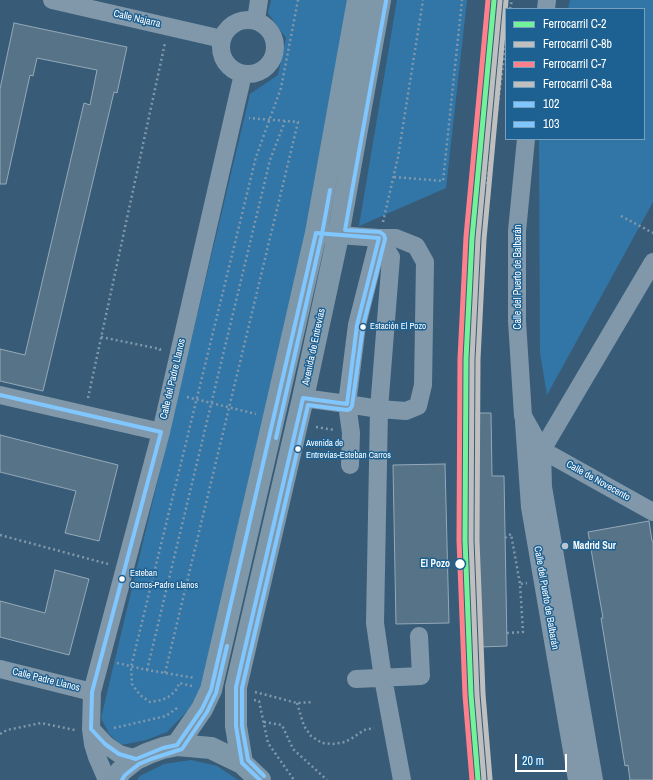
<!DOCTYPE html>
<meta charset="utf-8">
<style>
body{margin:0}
#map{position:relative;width:653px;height:780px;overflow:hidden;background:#385c77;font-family:"Archivo Narrow",sans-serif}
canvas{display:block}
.legend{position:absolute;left:505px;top:8px;width:140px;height:132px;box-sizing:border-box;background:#1d6092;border:1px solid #77a0be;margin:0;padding:5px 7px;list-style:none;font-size:12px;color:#fff}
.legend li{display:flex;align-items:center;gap:8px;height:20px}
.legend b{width:20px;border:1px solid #77a0be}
.scale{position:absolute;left:515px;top:754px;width:52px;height:18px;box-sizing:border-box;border:2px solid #fff;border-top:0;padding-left:5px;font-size:12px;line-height:14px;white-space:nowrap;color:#fff;-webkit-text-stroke:3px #1d6092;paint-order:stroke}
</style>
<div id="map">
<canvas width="653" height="780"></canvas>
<ul class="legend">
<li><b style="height:5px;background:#73f399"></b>Ferrocarril C-2</li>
<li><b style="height:5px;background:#bfbfbf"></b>Ferrocarril C-8b</li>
<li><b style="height:5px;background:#ff808d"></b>Ferrocarril C-7</li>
<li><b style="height:5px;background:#bfbfbf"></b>Ferrocarril C-8a</li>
<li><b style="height:5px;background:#80c6ff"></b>102</li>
<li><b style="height:5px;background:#80c6ff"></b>103</li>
</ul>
<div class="scale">20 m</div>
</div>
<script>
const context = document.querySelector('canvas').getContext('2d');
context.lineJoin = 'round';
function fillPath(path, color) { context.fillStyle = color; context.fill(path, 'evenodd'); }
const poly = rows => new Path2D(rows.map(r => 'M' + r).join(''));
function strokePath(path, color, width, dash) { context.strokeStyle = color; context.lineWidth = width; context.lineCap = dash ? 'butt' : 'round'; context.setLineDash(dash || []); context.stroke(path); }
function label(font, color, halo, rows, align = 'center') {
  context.font = font + ' "Archivo Narrow",sans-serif'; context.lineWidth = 3; context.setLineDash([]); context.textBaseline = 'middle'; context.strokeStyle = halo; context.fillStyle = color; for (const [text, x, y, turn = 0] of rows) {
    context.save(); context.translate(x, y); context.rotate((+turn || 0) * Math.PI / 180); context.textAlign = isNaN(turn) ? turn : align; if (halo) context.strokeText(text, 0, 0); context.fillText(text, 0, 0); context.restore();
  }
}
const green = poly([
 [271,0,347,0,317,186,198,700,167,732,146,740,121,745,109,734,101,718,250,94,278,75,286,38,268,13],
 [397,0,467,0,446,188,359,226],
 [570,0,653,0,653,202,547,395,540,353,539,139,644,139,644,9,568,9],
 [191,760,217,766,238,780,137,780,140,776,164,764]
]);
const building = poly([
 [14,23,127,47,117,93,114,92,43,391,0,381,0,349,25,355,84,103,90,105,97,70,37,58,33,76,30,75,6,184,0,184,0,89,14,23],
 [476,413,491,413,492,476,504,476,507,646,480,647,476,413],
 [0,435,118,465,99,541,65,533,76,491,0,472,0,435],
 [445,464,449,623,396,624,393,465,445,464],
 [649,521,652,541,653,541,653,780,630,780,628,765,625,766,601,618,603,618,588,532,649,521],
 [55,570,89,579,69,655,0,637,0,601,45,613,55,570]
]);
const path = poly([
 [510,9,512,0],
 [394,177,443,181,462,0],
 [487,184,506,43],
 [621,216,653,233],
 [383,222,398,157,423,0],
 [101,337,160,349,160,351],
 [187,397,256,414],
 [88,398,165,43],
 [316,427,334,430],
 [0,535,108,564],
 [505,538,511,534,520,584],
 [507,633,523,632,520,584,527,583],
 [117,663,147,670,195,678],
 [147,670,270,160,285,121],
 [165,673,298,122,249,118],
 [192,686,179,683,177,689,170,696,162,700,150,702,140,695,132,684,131,667,256,157,281,88,298,0],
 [255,692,297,703,313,702],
 [254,700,259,701,268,743,294,780],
 [297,703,304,726,311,736,322,743,333,744,345,742,354,737,364,730,374,728],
 [264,722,282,725,293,749,327,780],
 [114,728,166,716,177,708],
 [0,734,7,730,41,723,75,730]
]);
const minor = poly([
 [52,0,222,39],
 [546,9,547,0],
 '221 47a27 27 0 1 1 54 0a27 27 0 1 1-54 0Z',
 [256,20,259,0],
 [526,139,517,231,517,321,523,416,542,450,543,487,594,780],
 [379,238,391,257,379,409,375,623,383,678,402,780],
 [0,395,161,432],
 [303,398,347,404,357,325,379,238,326,234],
 [524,422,530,507,577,780],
 [542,450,653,262],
 [542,450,653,512],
 [350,465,351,433,347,404,379,409,406,411,418,406,423,385,425,262,416,246,396,238,379,238],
 [0,669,92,692],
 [356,679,421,676,419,636],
 [91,729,105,744,119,754,136,759],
 [107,780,97,757,93,744,91,729,92,692,161,432,243,74]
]);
const major = poly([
 [177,745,202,709,211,690,263,465,316,233,358,0],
 [242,763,236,726,236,687,303,398,338,236,380,0],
 [114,780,121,771,136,759,149,753,163,748,177,745,211,748,242,763,260,780]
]);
const bus1 = poly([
 [0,395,161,432],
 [161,432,92,692,91,729,105,744,119,754,136,759,163,748,177,745,202,709,211,690,316,233,379,238,357,325,347,404,303,398,236,687,236,726,242,763,260,780]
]);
const bus2 = poly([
 [276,438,322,234,330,190],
 [264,776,248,760,242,726,242,688,308,405,347,410,350,409,352,406,363,326,385,239,384,235,380,232,345,230,386,1],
 [122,780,125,775,139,764,151,759,182,749,207,712,216,693,227,646]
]);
const rail1 = poly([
 [478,780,471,695,465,540,466,359,472,238,494,0]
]);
const rail2 = poly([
 [484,780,477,695,471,540,472,359,478,238,500,1]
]);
const rail3 = poly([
 [472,780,465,695,459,540,460,359,466,237,488,0]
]);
const rail4 = poly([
 [490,779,483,694,477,540,478,359,484,239,506,1]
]);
const markers = [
 [363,327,3.5,"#fff"],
 [298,449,3.5,"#fff"],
 [565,546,4,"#b9c6cf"],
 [460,564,5.5,"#fff"],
 [122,579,3.5,"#fff"]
];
const busNames = [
 ["Estación El Pozo",370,327],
 ["Avenida de",306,444],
 ["Entrevías-Esteban Carros",306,456],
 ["Esteban",130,574],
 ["Carros-Padre Llanos",130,586]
];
const streetNames = [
 ["Calle Najarra",137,19,13],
 ["Calle del Puerto de Balbarán",518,277,-90],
 ["Avenida de Entrevías",314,347,-78],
 ["Calle del Padre Llanos",173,379,-77],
 ["Calle de Novecento",598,481,29],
 ["Calle del Puerto de Balbarán",546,598,80],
 ["Calle Padre Llanos",46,680,14]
];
const poiNames = [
 ["Madrid Sur",573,546]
];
const stopNames = [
 ["El Pozo",450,564]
];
fillPath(green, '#3276a8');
fillPath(building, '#567388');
strokePath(building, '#95a9b8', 1);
strokePath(path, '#8098aa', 2.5, [2, 3]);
strokePath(minor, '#8098aa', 18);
strokePath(major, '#7f98a9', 22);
strokePath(bus1, '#80c6ff', 4);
strokePath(bus2, '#80c6ff', 4);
strokePath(rail1, '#73f399', 5);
strokePath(rail2, '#bfbfbf', 5);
strokePath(rail3, '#ff808d', 5);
strokePath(rail4, '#bfbfbf', 5);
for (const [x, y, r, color] of markers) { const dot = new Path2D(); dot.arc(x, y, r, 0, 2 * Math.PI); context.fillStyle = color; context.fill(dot); strokePath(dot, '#1d6092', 1.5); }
label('9px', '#fff', '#1d6092', busNames, 'left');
label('10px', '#fff', '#1d6092', streetNames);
label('bold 10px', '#fff', '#1d6092', poiNames, 'left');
label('bold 10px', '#fff', '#1d6092', stopNames, 'right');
</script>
